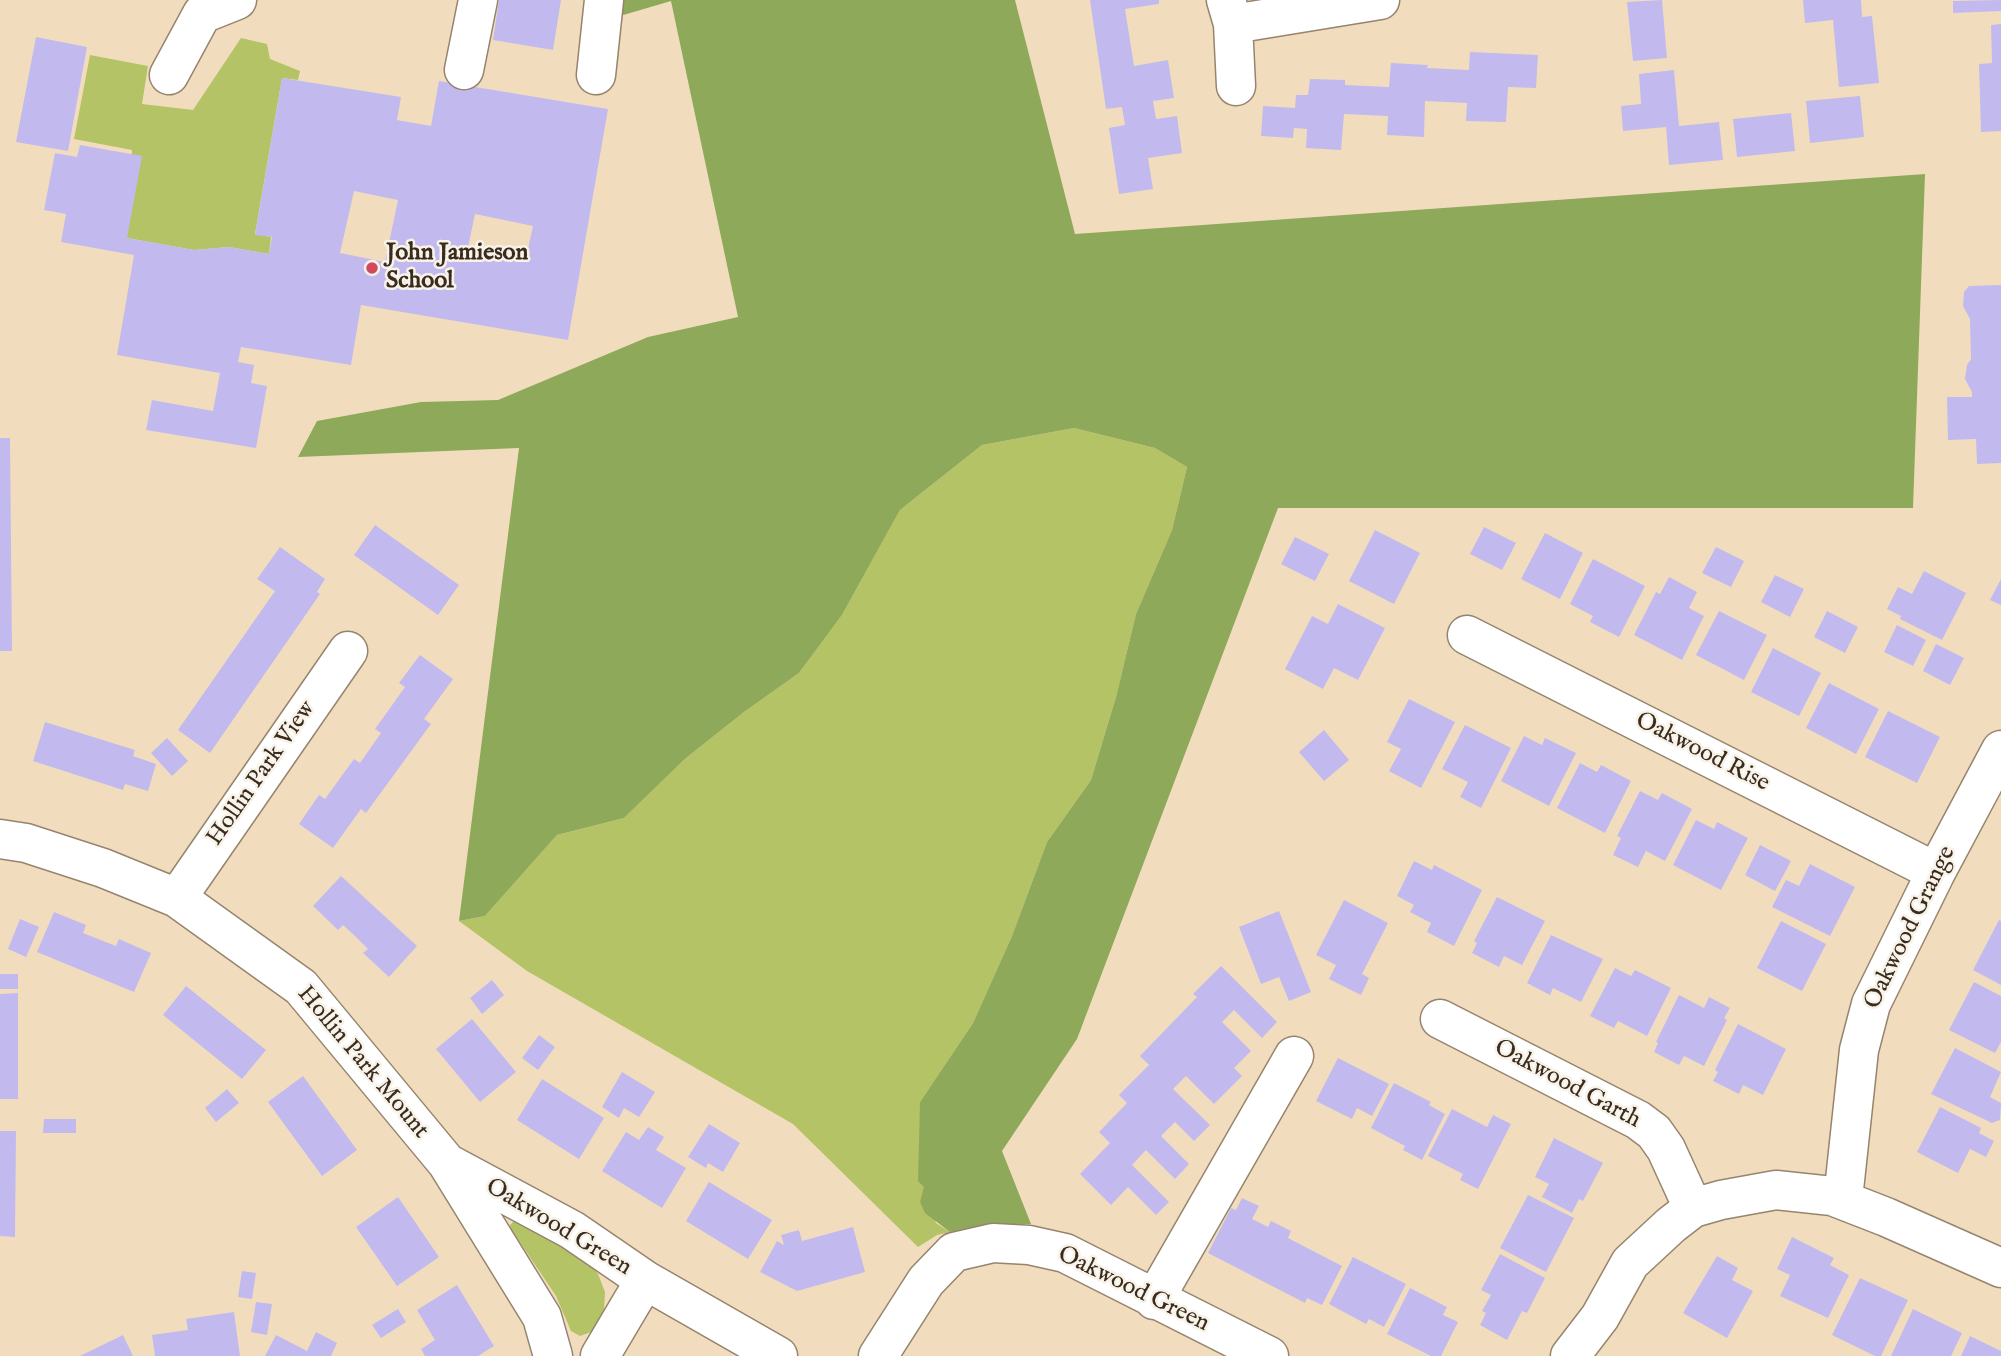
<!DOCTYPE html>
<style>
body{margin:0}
canvas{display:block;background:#f1ddbd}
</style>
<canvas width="2001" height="1356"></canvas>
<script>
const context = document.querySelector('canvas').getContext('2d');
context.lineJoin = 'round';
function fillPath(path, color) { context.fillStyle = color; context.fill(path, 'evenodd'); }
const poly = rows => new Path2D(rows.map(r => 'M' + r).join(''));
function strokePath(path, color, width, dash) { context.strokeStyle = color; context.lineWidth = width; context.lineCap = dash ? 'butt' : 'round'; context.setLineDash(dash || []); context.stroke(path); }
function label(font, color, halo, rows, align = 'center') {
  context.font = font + ' "IM FELL English",serif'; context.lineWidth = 5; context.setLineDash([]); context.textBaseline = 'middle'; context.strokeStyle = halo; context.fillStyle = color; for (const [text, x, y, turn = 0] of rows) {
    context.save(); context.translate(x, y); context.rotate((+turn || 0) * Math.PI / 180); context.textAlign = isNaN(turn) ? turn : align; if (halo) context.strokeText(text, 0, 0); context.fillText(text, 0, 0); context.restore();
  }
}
const green = poly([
 [241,38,267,44,270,59,300,71,298,80,282,78,255,234,271,237,269,254,229,247,194,250,127,238,132,150,74,139,90,55,148,66,142,104,193,110],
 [1074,428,1155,448,1187,467,1172,530,1136,614,1116,697,1091,780,1047,842,1012,936,973,1023,920,1102,924,1187,936,1223,950,1232,937,1235,918,1247,793,1124,527,971,459,921,485,916,557,835,624,818,686,758,744,712,799,673,842,615,900,510,982,445],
 [515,1220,587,1260,598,1274,605,1292,604,1310,594,1331,580,1336,571,1331,556,1296,511,1229,510,1225]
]);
const forest = poly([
 [618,0,1015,0,1075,234,1925,174,1913,508,1278,508,1077,1039,1002,1151,1031,1224,1000,1224,950,1232,925,1213,920,1202,924,1187,918,1181,920,1102,973,1023,1012,936,1047,842,1091,780,1116,697,1136,614,1172,530,1187,467,1155,448,1074,428,982,445,900,510,842,615,799,673,744,712,686,758,624,818,557,835,485,916,459,921,519,448,298,457,317,421,421,402,498,400,648,337,738,317,671,1,620,16]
]);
const building = poly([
 [499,0,561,0,553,50,493,40],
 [1090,0,1159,0,1159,4,1125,9,1134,66,1168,60,1174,98,1153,101,1156,119,1177,116,1182,153,1148,158,1153,189,1119,194,1109,128,1125,125,1122,107,1106,109],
 [1662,0,1667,58,1633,61,1627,2],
 [1803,0,1861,0,1862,17,1872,16,1879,83,1839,87,1833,20,1805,23],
 [2001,0,2001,11,1953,13,1953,1],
 [2001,24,2001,131,1981,132,1979,64,1992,63,1991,25],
 [36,37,87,47,68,151,16,142],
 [1470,52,1538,55,1536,88,1508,87,1506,122,1466,121,1467,103,1425,101,1424,137,1387,135,1388,116,1344,114,1341,150,1306,148,1307,129,1294,128,1293,138,1261,136,1263,106,1295,108,1296,95,1308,95,1310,79,1345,80,1345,85,1389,87,1391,63,1428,65,1427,68,1469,70],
 [1674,70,1679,126,1719,122,1723,160,1669,165,1666,127,1623,131,1621,106,1641,104,1639,74],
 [282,78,401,97,397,120,431,126,439,81,608,109,568,340,361,305,351,365,241,347,238,362,254,365,251,383,267,386,256,448,146,430,152,400,213,411,220,373,117,355,134,255,61,242,66,214,44,210,55,153,77,157,80,145,142,156,127,238,194,250,229,247,269,254,272,237,255,235],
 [354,191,398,200,385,262,340,253],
 [475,214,533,226,526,258,468,247],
 [1860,96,1864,137,1810,143,1806,101],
 [1791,113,1795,151,1737,157,1733,119],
 [2001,285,2001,463,1977,464,1976,439,1948,440,1947,397,1972,397,1972,392,1965,379,1967,365,1971,359,1970,319,1963,306,1964,292,1969,286],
 [0,438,10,438,12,651,0,651],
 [375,525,459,585,438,615,354,555],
 [1484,527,1516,543,1502,570,1470,554],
 [1375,530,1420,553,1394,604,1349,581],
 [1545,533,1583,553,1560,599,1521,579],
 [1295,537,1329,554,1315,581,1281,564],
 [280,547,325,579,317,592,320,594,210,753,178,730,275,591,257,579],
 [1716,547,1744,561,1731,587,1702,573],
 [1593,559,1645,586,1619,637,1590,622,1593,616,1570,604],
 [1924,571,1966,593,1942,640,1900,619,1901,616,1887,609,1898,587,1912,594],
 [1775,575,1804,589,1790,617,1761,602],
 [1669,577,1697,592,1689,608,1704,616,1682,660,1634,635,1656,592,1660,594],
 [2001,579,2001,605,1990,600],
 [1338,604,1385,628,1358,680,1334,668,1323,689,1285,669,1312,616,1328,624],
 [1719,611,1767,635,1744,680,1696,655],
 [1827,611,1858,627,1845,653,1814,637],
 [1897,625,1926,640,1913,666,1884,652],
 [1936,644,1964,658,1950,685,1923,671],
 [1773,648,1821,673,1799,716,1751,692],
 [420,655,453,679,424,719,431,724,366,813,361,809,333,848,299,824,319,795,325,799,354,759,360,763,381,733,375,729,405,687,399,683],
 [1829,683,1879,709,1856,754,1806,728],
 [1409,699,1455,722,1421,788,1389,771,1401,749,1387,742],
 [1888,711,1940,737,1917,783,1865,757],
 [45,722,135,750,133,756,156,764,148,791,125,784,123,790,33,761],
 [1465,725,1511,748,1481,808,1460,797,1468,782,1442,769],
 [1324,730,1349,760,1324,781,1299,752],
 [1524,736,1542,745,1545,738,1576,753,1549,806,1501,781],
 [167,738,188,761,172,776,151,753],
 [1580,763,1597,772,1601,765,1631,781,1605,833,1557,808],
 [1640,791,1658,800,1662,793,1692,809,1665,861,1646,851,1638,867,1613,855,1621,838,1617,836],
 [1696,820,1714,829,1717,822,1748,838,1721,890,1673,865],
 [1760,845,1791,861,1775,891,1745,875],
 [1414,861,1432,870,1434,865,1482,890,1454,946,1427,932,1431,923,1410,912,1414,905,1397,896],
 [1810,864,1855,887,1830,936,1772,907,1786,880,1799,886],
 [341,876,417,946,389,977,363,953,368,949,356,937,343,925,338,930,313,906],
 [1497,897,1545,921,1522,965,1504,956,1499,967,1472,953,1477,943,1474,941],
 [1344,900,1388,923,1362,974,1369,978,1361,995,1329,979,1336,965,1316,955],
 [1279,911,1311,992,1289,1001,1279,977,1261,984,1239,927],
 [54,912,86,925,83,933,116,946,119,939,151,953,134,992,37,952],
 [20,919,39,927,26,957,8,949],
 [1999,920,2001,921,2001,985,1973,970],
 [1781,921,1826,944,1802,991,1757,968],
 [1551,935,1603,959,1581,1002,1553,988,1550,995,1527,983],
 [1221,966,1277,1022,1262,1038,1234,1010,1222,1022,1251,1051,1234,1068,1242,1076,1214,1104,1186,1076,1173,1089,1210,1125,1194,1141,1175,1122,1161,1136,1189,1164,1175,1179,1146,1150,1132,1165,1169,1202,1156,1215,1128,1187,1111,1205,1080,1174,1110,1143,1099,1132,1127,1103,1119,1095,1149,1065,1140,1056,1197,997,1193,994],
 [1615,968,1631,976,1635,970,1671,988,1647,1036,1618,1021,1614,1028,1590,1016],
 [0,974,18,974,18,989,0,989],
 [492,980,504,995,482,1014,470,998],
 [1974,982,2001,996,2001,1042,1995,1053,1949,1030],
 [186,986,266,1050,242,1079,163,1015],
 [18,993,18,1099,0,1099,0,994],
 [1679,995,1704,1008,1709,997,1730,1008,1724,1018,1727,1020,1704,1066,1684,1056,1679,1065,1654,1052,1658,1043,1656,1042],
 [472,1019,516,1072,480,1102,436,1049],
 [1738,1024,1786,1049,1763,1095,1743,1085,1739,1094,1713,1081,1718,1072,1715,1070],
 [539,1035,555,1047,538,1070,522,1058],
 [1955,1048,2001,1072,1990,1097,2001,1103,2000,1120,1992,1123,1931,1094],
 [1338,1058,1389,1084,1372,1116,1357,1108,1352,1119,1316,1101],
 [622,1072,655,1092,639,1117,624,1108,619,1118,602,1107],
 [303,1076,357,1150,322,1176,268,1102],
 [542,1079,604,1118,579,1159,517,1120],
 [1394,1083,1431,1102,1429,1105,1445,1114,1422,1160,1403,1150,1405,1146,1371,1128],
 [227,1089,239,1103,216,1122,205,1108],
 [1940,1107,1981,1128,1979,1133,1994,1141,1986,1157,1970,1149,1958,1173,1917,1152],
 [1452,1109,1487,1127,1493,1115,1511,1124,1478,1189,1460,1180,1463,1174,1428,1156],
 [44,1119,76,1119,76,1133,43,1133],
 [709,1124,740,1143,723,1172,708,1163,706,1168,688,1157],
 [648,1127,664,1137,656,1150,686,1168,662,1208,602,1171,626,1132,639,1140],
 [0,1131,16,1131,15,1237,0,1236],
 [1554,1138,1603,1163,1583,1201,1579,1199,1572,1213,1542,1197,1549,1184,1535,1177],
 [709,1182,772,1220,748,1259,686,1221],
 [1528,1195,1574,1218,1546,1272,1500,1248],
 [398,1197,439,1257,397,1286,356,1227],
 [1242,1198,1259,1206,1252,1219,1268,1227,1271,1221,1291,1231,1288,1238,1342,1266,1322,1305,1307,1298,1305,1303,1208,1253,1231,1208,1236,1210],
 [853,1227,865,1272,797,1291,760,1272,777,1241,784,1245,781,1235,799,1230,802,1241],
 [1792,1237,1834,1258,1830,1265,1849,1275,1828,1318,1780,1296,1790,1275,1777,1269],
 [1500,1254,1545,1278,1527,1313,1522,1311,1507,1340,1480,1325,1486,1313,1482,1311,1491,1295,1481,1290],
 [1717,1256,1738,1268,1732,1280,1753,1291,1727,1338,1683,1313],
 [1353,1257,1406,1284,1384,1327,1369,1319,1366,1324,1329,1304],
 [242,1271,256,1273,252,1299,238,1297],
 [1860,1278,1908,1300,1881,1356,1875,1356,1832,1335],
 [457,1285,494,1346,478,1356,425,1356,421,1349,435,1340,417,1310],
 [1410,1288,1447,1307,1443,1315,1458,1322,1441,1356,1431,1356,1387,1334],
 [256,1302,272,1304,267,1335,251,1332],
 [398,1309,406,1322,381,1338,372,1325],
 [1913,1309,1962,1333,1951,1356,1891,1356],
 [234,1312,240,1356,155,1356,152,1335,188,1330,186,1319],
 [316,1332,337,1343,331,1356,265,1356,276,1335,307,1351],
 [123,1335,133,1356,80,1356],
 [1970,1336,2001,1351,2001,1356,1961,1356]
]);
const minor = poly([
 [1226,0,1233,24,1236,86],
 [1233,24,1380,0],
 [464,70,478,0],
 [169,75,202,14,237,0],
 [596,75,604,0],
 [1467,635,1936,872],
 [0,839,26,843,103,868,177,898,301,987,447,1163,542,1317,553,1356],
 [177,898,348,651],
 [1440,1019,1638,1120,1654,1132,1666,1149,1693,1208],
 [449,1164,572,1230,645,1280,778,1356],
 [1843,1199,1859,1050,1871,1004,1936,872,2001,750],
 [1154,1300,1294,1056],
 [600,1356,645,1280],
 [878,1356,926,1281,954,1252,993,1243,1029,1245,1065,1253,1269,1356],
 [1570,1356,1600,1317,1630,1263,1671,1225,1693,1208,1721,1200,1776,1190,1832,1196,1886,1217,2001,1268]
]);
const markers = [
 [372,268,7,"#d1495b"]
];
const poiNames = [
 ["John Jamieson",386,254],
 ["School",386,282]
];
const streetNames = [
 ["Oakwood Rise",1702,753,27],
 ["Hollin Park View",262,774,-55],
 ["Oakwood Grange",1911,928,-64],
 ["Hollin Park Mount",362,1063,50],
 ["Oakwood Garth",1567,1085,28],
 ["Oakwood Green",558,1228,31],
 ["Oakwood Green",1133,1290,26]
];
fillPath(green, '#b4c365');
fillPath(forest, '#8fa95a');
fillPath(building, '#c2baee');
strokePath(minor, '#96846e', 41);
strokePath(minor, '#fff', 38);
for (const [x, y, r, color] of markers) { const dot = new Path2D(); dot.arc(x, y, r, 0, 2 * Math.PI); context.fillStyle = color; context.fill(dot); strokePath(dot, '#f7f3e8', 2.5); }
label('bold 24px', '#3b2a1e', '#f7f3e8', poiNames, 'left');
label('24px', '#3b2a1e', '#f7f3e8', streetNames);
</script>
